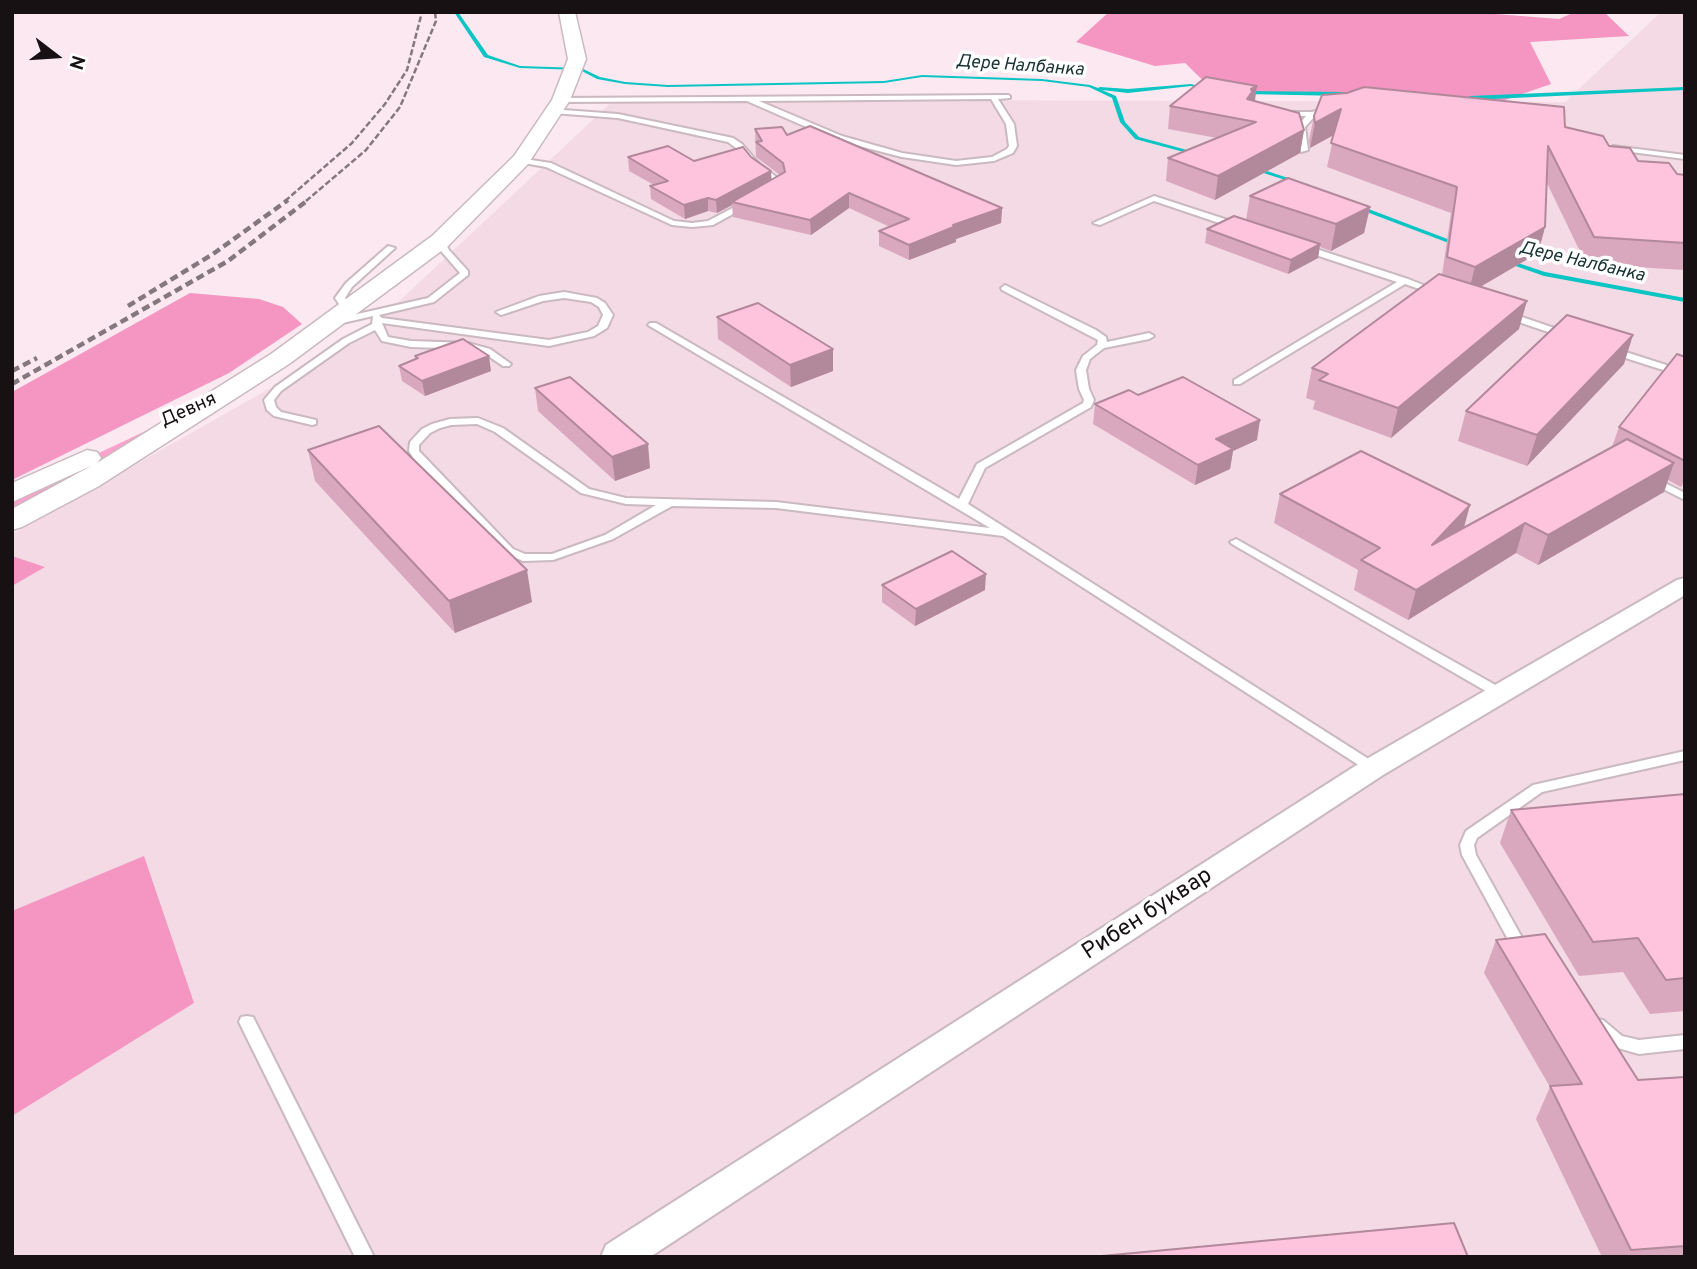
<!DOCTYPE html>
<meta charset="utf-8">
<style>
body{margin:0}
#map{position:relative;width:1697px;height:1269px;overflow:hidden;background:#fbe8f0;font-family:Overpass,sans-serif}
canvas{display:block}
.frame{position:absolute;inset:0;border:14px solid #171114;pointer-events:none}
.north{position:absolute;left:21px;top:21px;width:70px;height:70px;-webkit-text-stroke:5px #fff;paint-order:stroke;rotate:107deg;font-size:19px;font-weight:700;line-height:28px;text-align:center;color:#171114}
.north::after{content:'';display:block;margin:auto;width:24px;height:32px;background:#171114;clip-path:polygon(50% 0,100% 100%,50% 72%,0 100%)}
</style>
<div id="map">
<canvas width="1697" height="1269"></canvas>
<div class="frame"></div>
<div class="north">N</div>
</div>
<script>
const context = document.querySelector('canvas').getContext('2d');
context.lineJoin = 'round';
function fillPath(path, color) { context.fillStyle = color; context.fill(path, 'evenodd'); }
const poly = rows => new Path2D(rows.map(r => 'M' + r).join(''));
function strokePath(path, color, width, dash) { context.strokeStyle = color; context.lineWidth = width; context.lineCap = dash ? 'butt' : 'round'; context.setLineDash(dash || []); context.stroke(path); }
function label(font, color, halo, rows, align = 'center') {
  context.font = font + ' Overpass,sans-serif'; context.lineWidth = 7; context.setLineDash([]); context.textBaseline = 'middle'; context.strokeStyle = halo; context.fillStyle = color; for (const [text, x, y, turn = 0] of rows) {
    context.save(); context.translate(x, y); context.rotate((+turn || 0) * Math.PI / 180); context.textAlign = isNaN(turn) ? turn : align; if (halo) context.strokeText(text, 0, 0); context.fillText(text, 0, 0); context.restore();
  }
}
const built = poly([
 [1661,12,1685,12,1685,1257,12,1257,12,534,361,337,615,99,1565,102]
]);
const green = poly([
 [224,394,12,521,12,494]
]);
const forest = poly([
 [1109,12,1471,12,1559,19,1575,12,1604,12,1629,36,1530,42,1551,84,1502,101,1380,100,1319,94,1216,93,1185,63,1155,66,1076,42],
 [190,293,259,299,283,307,302,324,229,373,12,480,12,392],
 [12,556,45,567,12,586],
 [144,856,194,1003,12,1116,12,911]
]);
const stream = poly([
 [454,12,458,12,488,55,520,66,581,68,600,77,625,82,668,85,884,81,922,75,1042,79,1090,85,1098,88,1100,87,1128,89,1191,84,1206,88,1204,89,1191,86,1128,93,1102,90,1116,96,1125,122,1139,137,1198,153,1195,155,1135,139,1120,122,1112,98,1089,87,1042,81,922,77,884,83,668,87,625,84,597,79,580,70,520,68,484,57,454,12],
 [1685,87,1685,90,1470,100,1467,98,1470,96,1685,87],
 [1244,91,1344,92,1347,94,1344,96,1246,94,1243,92,1244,91],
 [1254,168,1258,168,1303,183,1298,184,1254,170,1254,168],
 [1358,205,1458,243,1459,244,1454,245,1356,208,1356,206,1358,205],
 [1509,260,1545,272,1685,298,1685,302,1544,276,1507,263,1507,261,1509,260]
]);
const service = poly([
 [1008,95,1010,96,1010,98,998,99,1014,124,1017,146,1013,153,994,161,956,165,902,157,836,140,747,101,561,102,557,100,561,98,1008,95],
 [991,99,1006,124,1009,146,1007,149,992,157,956,161,902,153,842,136,759,101,991,99],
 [1330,107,1334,109,1333,111,1315,116,1305,127,1308,150,1301,152,1297,127,1306,116,1283,116,1279,114,1283,112,1312,112,1330,107],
 [550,109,618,114,733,138,742,144,759,164,783,182,779,191,773,191,775,183,753,168,736,148,728,142,618,118,553,113,549,111,550,109],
 [1613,146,1685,155,1685,159,1616,150,1613,150,1613,146],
 [518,158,551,163,674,221,692,223,708,221,744,202,751,204,713,225,692,227,672,225,546,167,518,162,518,158],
 [1154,196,1240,224,1241,226,1234,228,1154,201,1100,225,1093,223,1154,196],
 [440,238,443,239,449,250,468,271,468,275,434,302,379,315,382,318,549,340,588,332,598,326,603,315,599,307,591,302,564,298,543,301,501,315,496,312,539,296,564,292,597,298,605,303,613,315,607,328,594,336,549,346,382,323,388,337,411,341,468,343,490,349,511,364,509,366,503,366,484,353,468,349,411,347,382,341,375,330,349,343,281,391,274,400,276,407,281,412,316,420,316,424,312,425,274,416,267,410,264,400,275,387,343,339,372,324,373,316,334,325,331,324,331,320,428,298,460,273,441,251,436,241,440,238],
 [388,246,395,248,352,287,345,298,346,300,358,303,358,307,339,304,335,298,346,283,388,246],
 [1301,246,1307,246,1408,279,1441,292,1437,295,1405,284,1240,384,1234,384,1234,380,1397,282,1301,250,1301,246],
 [1005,285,1096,330,1106,337,1107,342,1149,333,1154,336,1149,339,1104,348,1090,359,1086,370,1089,389,1094,400,1091,407,985,468,968,504,1378,765,1380,768,1378,771,1368,771,1003,536,776,508,672,506,613,539,553,560,523,561,505,553,414,459,409,451,410,442,422,429,432,424,450,419,478,418,503,428,589,489,626,498,776,502,990,528,648,325,650,323,656,323,959,499,977,464,1083,403,1084,400,1079,389,1076,370,1083,356,1097,345,1098,340,1002,290,1001,288,1005,285],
 [477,424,495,432,581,493,626,504,656,505,605,535,552,554,525,554,513,549,419,451,419,445,430,433,440,428,451,425,477,424],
 [1507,312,1569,333,1571,335,1569,337,1563,337,1504,317,1504,313,1507,312],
 [1613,348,1685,371,1685,377,1610,353,1608,351,1613,348],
 [1651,476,1685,493,1685,500,1647,481,1646,479,1647,477,1651,476],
 [1236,539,1506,691,1507,694,1501,698,1496,697,1232,544,1230,542,1236,539],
 [1685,751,1685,760,1542,792,1477,838,1474,845,1476,855,1530,952,1527,956,1522,958,1517,956,1462,855,1460,845,1466,831,1533,785,1685,751],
 [247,1016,253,1017,374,1257,355,1257,239,1022,241,1017,247,1016],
 [1597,1019,1603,1020,1622,1036,1639,1040,1685,1035,1685,1049,1639,1054,1611,1046,1591,1030,1589,1025,1591,1020,1597,1019]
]);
const minor = poly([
 [1685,578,1685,595,1383,775,650,1257,601,1257,606,1245,1363,761,1677,580,1685,578]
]);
const tertiary = poly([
 [559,12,575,12,586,59,570,100,528,164,448,246,289,364,99,486,22,527,12,530,12,509,93,465,12,502,12,483,87,450,97,452,101,458,97,463,271,354,432,236,514,156,552,100,568,59,559,12]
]);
const railFar1 = poly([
 [285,201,352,143,385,104,407,70,422,12],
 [306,201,366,150,400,107,436,21,435,12]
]);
const rail = poly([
 [128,306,213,254,288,200],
 [12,371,37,358],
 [12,384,228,261,308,200]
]);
const wall = poly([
 [1255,101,1304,130,1300,153,1215,200,1166,181,1168,158,1217,138,1168,129,1170,106],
 [1314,116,1565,127,1609,146,1638,161,1677,174,1685,175,1685,270,1586,264,1547,183,1545,227,1538,253,1480,287,1519,329,1391,438,1313,409,1315,401,1306,398,1312,368,1442,275,1451,213,1327,167,1334,135,1310,148,1309,140],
 [755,129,787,135,1002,208,1001,223,956,239,956,242,909,260,879,246,879,231,890,227,849,208,811,235,733,217,732,205,717,213,708,211,685,219,651,199,650,186,654,185,629,171,628,157,694,161,751,157,771,171,771,180,780,175,756,157],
 [1250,196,1370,207,1364,233,1331,251,1320,247,1318,258,1288,274,1205,243,1207,229,1246,220],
 [717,317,833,349,833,371,791,387,718,339],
 [415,356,491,371,425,396,402,381,399,366,416,359],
 [1685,357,1685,481,1681,487,1668,480,1664,492,1538,565,1516,553,1408,620,1354,590,1358,570,1274,523,1280,494,1464,528,1612,447,1619,427],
 [1624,364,1527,466,1458,441,1466,411],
 [535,388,650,468,615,481,538,411],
 [1138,395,1257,440,1233,451,1230,469,1195,485,1093,424,1095,404],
 [308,450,532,602,455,633,315,481],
 [882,585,985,590,915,626,882,602],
 [1685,794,1685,1011,1650,1014,1623,972,1579,976,1500,843,1511,810],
 [1496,940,1638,1080,1685,1077,1685,1257,1602,1257,1536,1119,1550,1087,1484,973]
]);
const shadedWall = poly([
 [1257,86,1254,107,1243,121,1247,99,1251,89],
 [1341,109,1337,133,1310,148,1315,123],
 [1304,130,1300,153,1215,200,1218,176],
 [771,171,772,184,732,202,732,205,717,213,716,200],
 [849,193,849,208,811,235,810,220],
 [708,198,708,211,685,219,684,205],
 [1370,207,1364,233,1331,251,1336,224],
 [1002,208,1001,223,956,239,956,242,909,260,909,245,953,225],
 [1545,227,1538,253,1468,294,1475,267],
 [1320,244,1318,258,1288,274,1291,260],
 [1527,301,1519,329,1391,438,1398,408],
 [1633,335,1624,364,1527,466,1537,435],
 [833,349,833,371,791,387,790,365],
 [489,356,491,371,425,396,422,381],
 [1260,420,1257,440,1233,451,1230,469,1195,485,1198,465,1216,439],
 [648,444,650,468,615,481,612,457],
 [1674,463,1664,492,1538,565,1548,535],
 [1470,505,1462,535,1432,545],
 [1525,523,1516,553,1408,620,1416,590],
 [527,570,532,602,455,633,449,601],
 [986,574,985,590,915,626,916,609]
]);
const building = poly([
 [1206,77,1257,86,1251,89,1252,92,1247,99,1299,113,1304,130,1218,176,1168,158,1256,122,1170,106,1206,77],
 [1364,87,1564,107,1565,127,1603,136,1609,146,1630,148,1638,161,1669,163,1677,174,1685,175,1685,243,1594,237,1548,146,1545,227,1475,267,1447,257,1457,187,1331,143,1341,109,1315,123,1314,116,1322,95,1347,93,1364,87],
 [810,126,1002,208,953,225,956,226,909,245,879,231,909,219,849,193,810,220,732,202,785,172,783,163,756,142,762,141,755,129,782,127,787,135,810,126],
 [668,146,694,161,743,147,751,157,771,171,716,200,708,198,684,205,650,186,668,181,628,157,668,146],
 [1288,178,1370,207,1336,224,1250,196,1288,178],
 [1234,216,1320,244,1291,260,1207,229,1234,216],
 [1439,274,1527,301,1398,408,1319,380,1328,374,1312,368,1439,274],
 [758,303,833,349,790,365,717,317,758,303],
 [1567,315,1633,335,1537,435,1466,411,1567,315],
 [463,339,489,356,422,381,399,366,418,358,415,356,463,339],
 [1677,354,1685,357,1685,461,1619,427,1677,354],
 [570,377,648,444,612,457,535,388,570,377],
 [1183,377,1260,420,1216,439,1233,449,1198,465,1095,404,1129,390,1138,395,1183,377],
 [379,426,527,570,449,601,308,450,379,426],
 [1627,439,1674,463,1548,535,1525,523,1416,590,1361,560,1380,548,1280,494,1361,451,1470,505,1432,545,1627,439],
 [952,551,986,574,916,609,882,585,952,551],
 [1685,794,1685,978,1666,980,1638,938,1593,942,1511,810,1685,794],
 [1545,934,1638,1080,1685,1077,1685,1246,1631,1250,1550,1086,1582,1084,1496,940,1545,934],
 [1454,1223,1468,1257,1091,1257,1454,1223]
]);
const farWaternames = [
 ["Дере Налбанка",1020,67,4],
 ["Дере Налбанка",1582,263,13]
];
const streetNames = [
 ["Девня",189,411,-24]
];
const nearStreetnames = [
 ["Рибен буквар",1148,915,-33]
];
fillPath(built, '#f4dae5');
fillPath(green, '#fca1cc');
fillPath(forest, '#f495c2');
fillPath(stream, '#0ac5c3');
strokePath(service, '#cab9c0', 4);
strokePath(minor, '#cab9c0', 4);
strokePath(tertiary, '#cab9c0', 3);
fillPath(service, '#fff');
fillPath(minor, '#fff');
fillPath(tertiary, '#fff');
strokePath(railFar1, '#84787e', 2.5, [6, 2.5]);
strokePath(rail, '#84787e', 4.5, [8, 4.5]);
fillPath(wall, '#daa8be');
fillPath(shadedWall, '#b2889b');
fillPath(building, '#fec3dd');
strokePath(building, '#b2889b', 2);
label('italic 18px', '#183131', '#fff', farWaternames);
label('19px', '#171114', '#fff', streetNames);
label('23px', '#171114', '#fff', nearStreetnames);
</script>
